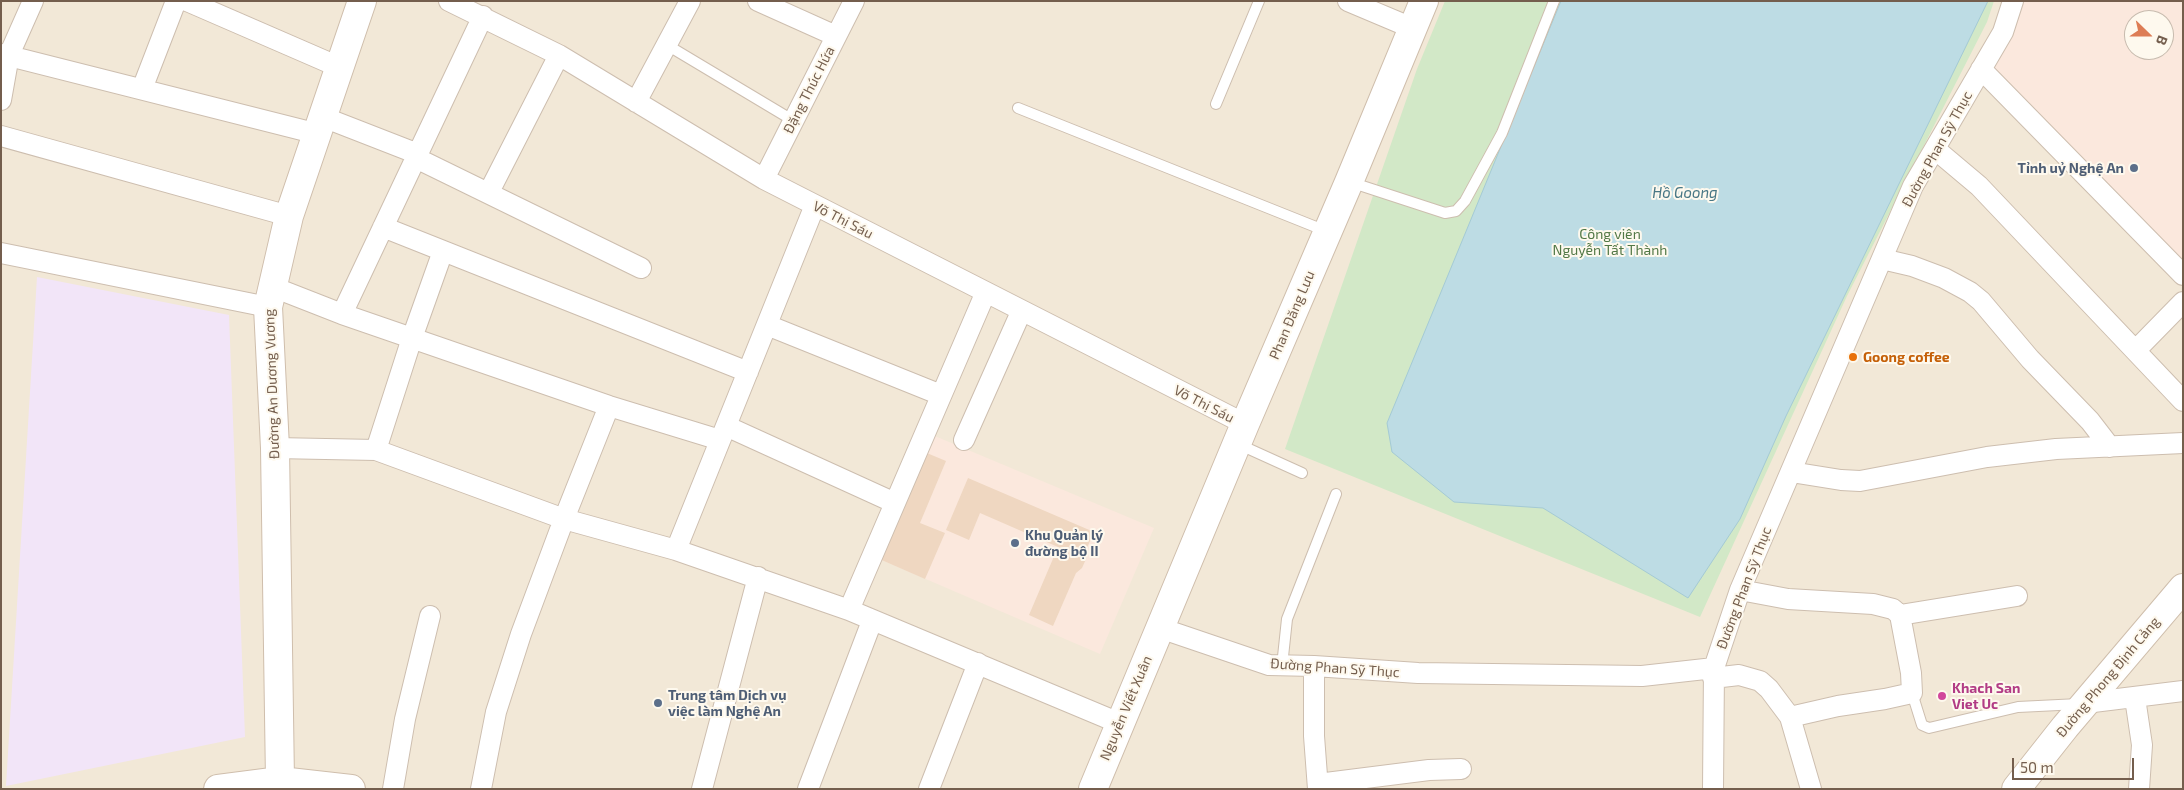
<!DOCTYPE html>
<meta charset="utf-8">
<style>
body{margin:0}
#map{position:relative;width:2184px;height:790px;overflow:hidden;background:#fbf5e8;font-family:"Exo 2",sans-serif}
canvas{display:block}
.frame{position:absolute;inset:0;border:2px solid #745e4d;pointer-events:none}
.north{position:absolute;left:2124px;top:10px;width:50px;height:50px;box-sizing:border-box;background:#fef9ee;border:1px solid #c7bbae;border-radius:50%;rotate:112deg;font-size:14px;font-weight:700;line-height:20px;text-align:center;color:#745e4d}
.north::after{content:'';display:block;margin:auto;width:18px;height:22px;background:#dd7d55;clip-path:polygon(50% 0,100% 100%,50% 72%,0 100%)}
.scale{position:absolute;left:2012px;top:758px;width:122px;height:22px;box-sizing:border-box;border:2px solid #745e4d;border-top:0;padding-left:6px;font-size:15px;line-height:18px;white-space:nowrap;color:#745e4d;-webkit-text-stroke:4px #fef9ee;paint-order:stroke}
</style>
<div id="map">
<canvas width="2184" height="790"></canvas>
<div class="frame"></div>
<div class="north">B</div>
<div class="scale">50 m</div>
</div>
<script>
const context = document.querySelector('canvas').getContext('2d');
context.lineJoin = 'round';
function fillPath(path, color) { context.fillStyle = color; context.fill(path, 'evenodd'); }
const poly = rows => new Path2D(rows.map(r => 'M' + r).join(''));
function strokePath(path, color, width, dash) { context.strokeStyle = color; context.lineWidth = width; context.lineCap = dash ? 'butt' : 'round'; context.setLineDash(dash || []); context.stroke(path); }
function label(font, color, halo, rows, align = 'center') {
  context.font = font + ' "Exo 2",sans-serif'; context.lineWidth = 4; context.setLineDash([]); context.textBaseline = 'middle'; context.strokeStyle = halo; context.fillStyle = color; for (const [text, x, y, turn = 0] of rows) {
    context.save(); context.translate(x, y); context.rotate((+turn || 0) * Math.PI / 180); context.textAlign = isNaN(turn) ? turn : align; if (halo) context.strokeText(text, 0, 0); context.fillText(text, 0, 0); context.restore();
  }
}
const residential = poly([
 [1,1,2183,1,2183,789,1,789],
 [2134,20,2164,20,2164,50,2134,50]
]);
const commercial = poly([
 [2024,1,2183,1,2183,265,1990,71,2013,36],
 [2134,20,2164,20,2164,50,2134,50],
 [930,434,1154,528,1100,654,877,558]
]);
const education = poly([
 [37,277,229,315,245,737,6,786]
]);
const green = poly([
 [1445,1,1994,1,1987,22,1847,296,1700,617,1285,449,1417,69]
]);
const water = poly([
 [1561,1,1988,1,1786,416,1740,519,1688,598,1543,508,1454,502,1392,452,1387,423,1561,1]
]);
const building = poly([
 [922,451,946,461,920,523,945,533,925,579,877,558],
 [968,478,1094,532,1086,550,1086,559,1082,568,1076,573,1053,626,1029,615,1058,547,980,513,969,540,946,530]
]);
const lane = poly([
 [667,45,794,121],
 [1216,104,1259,1],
 [1018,108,1326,231],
 [1350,182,1445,213,1456,211,1465,201,1502,133,1554,1],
 [1238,444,1302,473],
 [1282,666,1287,619,1336,494],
 [1912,693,1922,725,1929,728,2018,707,2079,704]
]);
const street = poly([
 [187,1,339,67],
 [449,1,559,55,764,179,1245,424],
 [758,1,836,36],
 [1348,1,1412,28],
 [1,54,318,134],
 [1981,69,2183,275],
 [142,89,176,1],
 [1,100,9,55,33,1],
 [636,102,690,1],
 [323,117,418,154],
 [1,136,289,216],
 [1935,149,1979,186,2183,401],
 [416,158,641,268],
 [764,179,854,1],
 [489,192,559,55],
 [383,227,748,372],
 [1,253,268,307],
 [1882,259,1912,266,1944,278,1970,292,1981,301,2030,359,2090,421,2110,447],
 [273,287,342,314,609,406,720,440],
 [342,314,483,16],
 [767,325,941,395],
 [2136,350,2183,302],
 [726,426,895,503],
 [964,440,1021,312],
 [275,448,376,450,564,519,676,550,849,610,1119,723],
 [376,450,412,338,443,251],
 [1791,472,1841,480,1860,481,1987,457,2056,449,2183,443],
 [676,550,815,205],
 [1740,590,1788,599,1873,604,1893,609,1900,615,1911,673,1912,693,1885,699,1838,706,1790,717],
 [849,610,985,294],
 [1900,615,2017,596],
 [1160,628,1269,665,1314,666,1418,673,1642,676,1714,668],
 [1314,666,1314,736,1318,789],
 [1713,678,1739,675,1760,681,1769,689,1790,717,1811,789],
 [2135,698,2142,745,2139,789],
 [2085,703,2183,691],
 [1318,784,1429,770,1461,769],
 [393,789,405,719,430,616],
 [481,789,496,712,521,634,564,519,609,406],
 [702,789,758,577],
 [808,789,872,621],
 [929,789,978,663],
 [1713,789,1714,668,1740,590,1913,186,2003,32,2013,1]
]);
const secondary = poly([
 [280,781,275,448,268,307,289,216,362,1],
 [218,789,280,781,351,789],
 [1093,789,1245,424,1349,182,1424,1],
 [2016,789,2065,727,2183,588]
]);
const markers = [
 [2134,168,5,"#5c6f8a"],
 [1853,357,5,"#e8710a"],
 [1015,543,5,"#5c6f8a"],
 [1942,696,5,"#d1479c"],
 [658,703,5,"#5c6f8a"]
];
const streetNames = [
 ["Đặng Thúc Hứa",809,90,-63],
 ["Đường Phan Sỹ Thục",1937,149,-61],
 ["Võ Thị Sáu",843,220,27],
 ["Phan Đăng Lưu",1292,315,-67],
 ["Đường An Dương Vương",272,384,-92],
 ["Võ Thị Sáu",1204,404,27],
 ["Đường Phan Sỹ Thục",1744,588,-69],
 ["Đường Phan Sỹ Thục",1335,668,4],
 ["Đường Phong Định Cảng",2108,677,-50],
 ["Nguyễn Viết Xuân",1126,708,-67]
];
const serviceNames = [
 ["Tỉnh uỷ Nghệ An",2124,168,"right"],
 ["Khu Quản lý",1025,535],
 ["đường bộ II",1025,551],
 ["Trung tâm Dịch vụ",668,695],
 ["việc làm Nghệ An",668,711]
];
const parkNames = [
 ["Công viên",1610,234],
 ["Nguyễn Tất Thành",1610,250]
];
const foodNames = [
 ["Goong coffee",1863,357]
];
const hotelNames = [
 ["Khach San",1952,688],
 ["Viet Uc",1952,704]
];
const waterNames = [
 ["Hồ Goong",1685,193]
];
fillPath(residential, '#f2e8d7');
fillPath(commercial, '#fbe8dd');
fillPath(education, '#f2e5f8');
fillPath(green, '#d2e8c7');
fillPath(water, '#bddce4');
strokePath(water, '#a4cad5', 1);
fillPath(building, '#efd7c1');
strokePath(lane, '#cdbeaf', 12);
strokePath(street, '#cdbeaf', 22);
strokePath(secondary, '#cfbeac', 30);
strokePath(lane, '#fff', 10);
strokePath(street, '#fff', 20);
strokePath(secondary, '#fff', 28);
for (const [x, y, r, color] of markers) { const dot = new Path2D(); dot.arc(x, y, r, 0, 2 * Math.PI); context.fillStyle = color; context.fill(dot); strokePath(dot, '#fef9ee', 2); }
label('14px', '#745e4d', '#fef9ee', streetNames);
label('bold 14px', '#4e5e75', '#fef9ee', serviceNames, 'left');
label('14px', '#527846', '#fef9ee', parkNames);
label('bold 14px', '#c56008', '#fef9ee', foodNames, 'left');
label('bold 14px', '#b23c85', '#fef9ee', hotelNames, 'left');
label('italic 15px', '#487785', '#fef9ee', waterNames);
</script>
